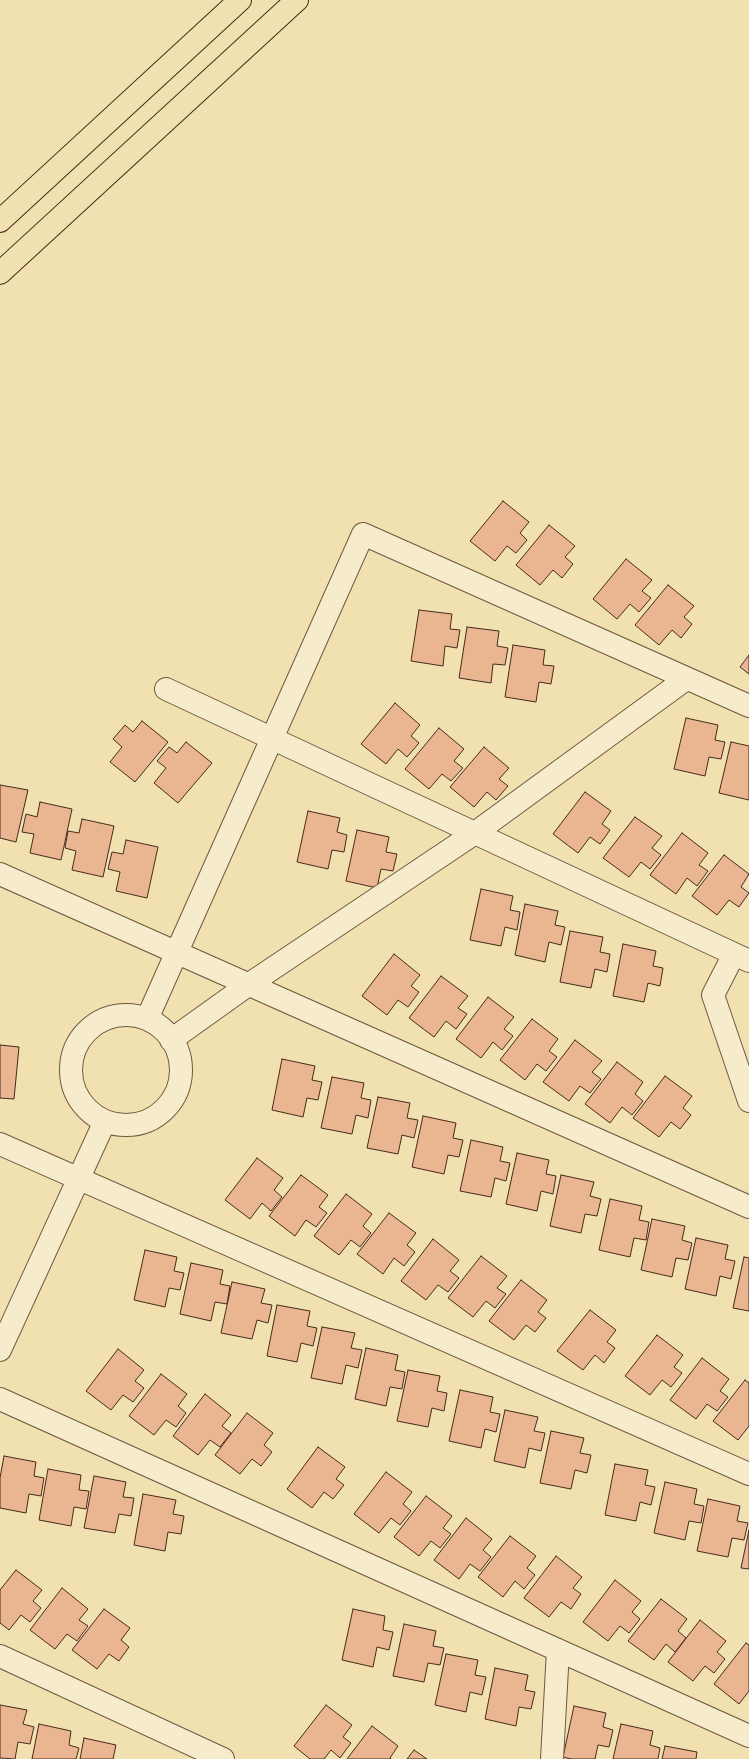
<!DOCTYPE html>
<style>
body{margin:0}
canvas{display:block;background:#f1e1b0}
</style>
<canvas width="749" height="1759"></canvas>
<script>
const context = document.querySelector('canvas').getContext('2d');
context.lineJoin = 'round';
function fillPath(path, color) { context.fillStyle = color; context.fill(path, 'evenodd'); }
const poly = rows => new Path2D(rows.map(r => 'M' + r).join(''));
function strokePath(path, color, width, dash) { context.strokeStyle = color; context.lineWidth = width; context.lineCap = dash ? 'butt' : 'round'; context.setLineDash(dash || []); context.stroke(path); }
const building = poly([
 [503,501,529,522,520,533,527,540,516,553,507,546,495,561,470,541,503,501],
 [549,525,575,546,565,557,573,564,562,578,553,570,540,585,516,565,549,525],
 [626,559,652,580,642,591,651,598,639,612,630,604,617,619,593,599,626,559],
 [668,585,694,606,684,617,692,624,681,638,672,630,659,645,635,625,668,585],
 [419,610,452,614,450,629,460,630,457,648,445,646,443,666,411,661,419,610],
 [467,627,499,631,497,646,508,648,505,665,493,664,491,683,459,678,467,627],
 [513,645,545,650,543,665,554,666,551,684,539,682,536,702,505,697,513,645],
 [749,655,749,674,740,667,749,655],
 [395,703,420,725,411,736,419,743,407,757,398,749,386,764,361,744,395,703],
 [686,718,718,725,715,740,725,742,721,759,709,757,705,776,674,769,686,718],
 [142,721,168,742,135,782,110,762,122,747,113,739,125,725,133,732,142,721],
 [439,728,464,749,454,761,463,768,451,781,442,774,429,789,405,769,439,728],
 [186,742,212,763,178,803,154,783,166,768,157,761,169,747,177,753,186,742],
 [731,742,749,746,749,800,719,793,731,742],
 [484,747,509,768,499,779,508,786,496,800,487,792,474,807,450,787,484,747],
 [0,785,28,790,16,842,0,838,0,785],
 [585,792,611,811,602,824,610,830,600,844,590,837,578,853,553,834,585,792],
 [40,802,72,809,61,860,30,853,34,834,22,832,26,814,37,817,40,802],
 [308,811,340,818,337,832,347,835,344,852,332,850,328,869,297,862,308,811],
 [635,817,662,836,652,848,661,855,650,869,641,862,629,877,603,858,635,817],
 [82,819,114,826,103,877,72,870,76,851,65,848,68,831,79,833,82,819],
 [357,830,389,837,386,852,397,854,393,871,381,869,377,888,346,881,357,830],
 [682,833,708,853,699,865,708,871,697,886,687,878,676,894,650,875,682,833],
 [126,840,158,847,147,898,116,891,120,872,108,869,112,852,123,854,126,840],
 [724,855,749,874,741,887,749,893,739,907,729,900,717,915,692,896,724,855],
 [481,889,513,896,510,910,520,912,517,930,505,927,501,946,470,940,481,889],
 [525,904,558,911,555,925,565,927,561,945,549,942,545,962,515,955,525,904],
 [570,931,603,937,600,952,610,954,607,972,595,969,591,988,560,982,570,931],
 [623,944,656,951,653,966,663,968,660,986,648,983,644,1002,613,996,623,944],
 [394,954,420,975,411,986,419,992,408,1007,398,1000,387,1015,362,996,394,954],
 [441,976,468,996,458,1008,467,1014,456,1029,446,1021,434,1037,409,1018,441,976],
 [488,997,514,1017,504,1029,513,1036,502,1050,493,1042,481,1058,456,1039,488,997],
 [532,1019,558,1039,549,1051,557,1057,546,1071,537,1064,525,1080,500,1060,532,1019],
 [575,1040,602,1061,592,1072,601,1079,590,1093,580,1086,569,1101,543,1082,575,1040],
 [0,1045,19,1047,14,1099,0,1098,0,1045],
 [282,1059,315,1066,312,1080,322,1082,318,1100,307,1098,303,1117,272,1110,282,1059],
 [617,1062,643,1082,635,1094,643,1101,632,1115,622,1107,610,1123,585,1104,617,1062],
 [665,1076,692,1096,683,1108,691,1115,680,1129,671,1122,659,1137,633,1118,665,1076],
 [332,1077,364,1083,361,1098,371,1100,368,1118,356,1115,352,1134,321,1128,332,1077],
 [378,1097,410,1103,407,1118,418,1120,414,1138,402,1135,398,1154,367,1148,378,1097],
 [423,1116,456,1123,453,1138,463,1140,459,1157,448,1155,444,1174,412,1167,423,1116],
 [471,1140,503,1147,500,1161,510,1163,506,1181,495,1178,491,1197,460,1191,471,1140],
 [517,1153,549,1160,546,1174,556,1176,553,1194,541,1191,537,1211,506,1204,517,1153],
 [257,1158,283,1178,274,1190,282,1197,271,1211,262,1203,250,1219,225,1200,257,1158],
 [301,1175,328,1195,319,1207,327,1213,316,1227,306,1220,295,1236,269,1216,301,1175],
 [561,1175,594,1182,590,1196,601,1199,597,1216,585,1214,581,1233,550,1226,561,1175],
 [346,1194,372,1214,363,1226,371,1233,360,1247,351,1240,339,1255,314,1236,346,1194],
 [610,1199,642,1206,639,1220,649,1222,646,1240,634,1238,630,1257,599,1250,610,1199],
 [389,1213,416,1233,407,1245,415,1252,404,1266,394,1258,383,1274,357,1254,389,1213],
 [652,1219,685,1226,682,1240,692,1243,688,1260,676,1258,672,1277,641,1270,652,1219],
 [696,1238,728,1245,725,1259,735,1261,731,1279,720,1276,716,1296,685,1289,696,1238],
 [433,1239,459,1260,450,1271,459,1278,448,1292,438,1285,426,1300,401,1281,433,1239],
 [145,1250,177,1257,174,1271,184,1273,180,1290,169,1288,165,1307,134,1300,145,1250],
 [481,1256,507,1276,497,1288,506,1294,495,1308,486,1301,473,1317,448,1298,481,1256],
 [744,1257,749,1258,749,1311,733,1308,744,1257],
 [191,1263,223,1270,220,1284,230,1286,227,1304,215,1302,211,1321,180,1314,191,1263],
 [521,1280,547,1300,538,1312,546,1318,535,1332,526,1325,514,1340,489,1321,521,1280],
 [232,1282,265,1289,261,1303,272,1305,268,1323,257,1320,252,1339,221,1333,232,1282],
 [277,1305,310,1311,307,1326,317,1328,313,1346,301,1343,297,1362,267,1356,277,1305],
 [590,1310,616,1330,607,1342,615,1348,604,1363,595,1355,583,1370,557,1351,590,1310],
 [322,1327,355,1333,351,1348,362,1350,358,1368,346,1365,342,1384,311,1378,322,1327],
 [657,1335,683,1355,674,1367,682,1373,671,1387,662,1380,650,1395,625,1376,657,1335],
 [366,1348,398,1355,395,1370,405,1372,402,1389,390,1387,386,1406,355,1399,366,1348],
 [118,1349,144,1370,135,1381,144,1388,133,1402,123,1395,111,1410,86,1391,118,1349],
 [702,1358,729,1379,720,1391,728,1397,717,1411,707,1404,696,1419,670,1400,702,1358],
 [408,1370,440,1376,437,1391,447,1393,444,1411,432,1408,428,1427,397,1421,408,1370],
 [161,1374,187,1394,178,1406,186,1413,176,1427,166,1420,154,1435,129,1416,161,1374],
 [745,1380,749,1383,749,1426,738,1440,713,1421,745,1380],
 [460,1390,493,1397,490,1412,500,1414,496,1432,485,1429,481,1448,449,1441,460,1390],
 [205,1394,231,1415,222,1426,231,1433,220,1447,210,1440,198,1455,173,1436,205,1394],
 [505,1410,538,1417,534,1431,545,1433,541,1451,529,1448,525,1468,494,1461,505,1410],
 [247,1413,273,1433,264,1445,272,1452,261,1466,252,1459,240,1474,215,1455,247,1413],
 [551,1431,584,1438,580,1453,591,1455,587,1473,575,1470,571,1489,540,1483,551,1431],
 [318,1447,345,1467,336,1479,344,1485,333,1499,324,1492,312,1508,287,1489,318,1447],
 [4,1456,36,1462,34,1476,44,1478,41,1496,29,1494,26,1513,0,1508,0,1478,4,1456],
 [615,1464,648,1470,645,1485,655,1487,651,1505,640,1502,636,1521,605,1515,615,1464],
 [48,1469,81,1475,79,1490,89,1491,86,1509,74,1507,71,1526,39,1520,48,1469],
 [386,1472,412,1492,403,1504,411,1511,400,1525,391,1518,379,1533,354,1514,386,1472],
 [94,1476,126,1482,123,1497,134,1498,131,1516,119,1514,115,1533,84,1528,94,1476],
 [665,1482,697,1489,694,1504,704,1506,701,1523,689,1521,685,1540,654,1533,665,1482],
 [143,1494,176,1500,173,1514,184,1516,181,1534,168,1532,165,1551,134,1545,143,1494],
 [426,1496,452,1516,443,1528,451,1534,440,1548,431,1541,419,1556,394,1537,426,1496],
 [708,1499,740,1506,737,1521,748,1523,744,1540,732,1538,728,1557,697,1551,708,1499],
 [466,1518,492,1539,483,1550,491,1557,480,1571,470,1564,459,1579,434,1560,466,1518],
 [749,1530,749,1569,741,1568,749,1530],
 [510,1536,536,1556,527,1568,535,1575,524,1589,515,1581,503,1597,478,1577,510,1536],
 [556,1556,582,1577,573,1588,581,1594,571,1609,561,1602,549,1617,524,1598,556,1556],
 [16,1570,42,1590,33,1601,41,1608,30,1622,21,1615,9,1630,0,1623,0,1590,16,1570],
 [615,1580,641,1601,632,1612,640,1619,629,1633,620,1626,608,1641,583,1622,615,1580],
 [62,1588,88,1609,79,1620,88,1626,77,1641,67,1634,55,1649,30,1630,62,1588],
 [661,1599,687,1619,678,1631,686,1638,675,1652,666,1644,654,1660,628,1641,661,1599],
 [104,1609,130,1628,121,1640,129,1647,119,1661,109,1654,97,1669,72,1650,104,1609],
 [353,1609,385,1616,383,1630,393,1632,389,1650,377,1647,373,1667,342,1660,353,1609],
 [700,1620,726,1641,717,1652,725,1659,714,1673,705,1666,693,1681,668,1662,700,1620],
 [404,1624,436,1631,433,1646,444,1648,440,1665,428,1663,424,1682,393,1676,404,1624],
 [746,1643,749,1645,749,1691,739,1704,714,1684,746,1643],
 [446,1654,478,1660,475,1675,486,1677,482,1695,470,1692,466,1712,435,1705,446,1654],
 [495,1668,528,1675,525,1690,535,1692,531,1709,519,1707,516,1726,485,1719,495,1668],
 [0,1705,27,1710,23,1724,34,1727,30,1744,18,1742,15,1759,0,1758,0,1705],
 [326,1705,352,1725,343,1737,351,1743,340,1758,331,1750,324,1759,310,1759,294,1746,326,1705],
 [574,1706,606,1713,603,1727,613,1730,609,1747,598,1745,595,1759,571,1759,563,1757,574,1706],
 [39,1724,71,1731,69,1745,79,1748,76,1759,32,1759,39,1724],
 [621,1724,653,1731,650,1745,660,1748,658,1759,613,1759,621,1724],
 [372,1726,398,1746,390,1758,391,1759,347,1759,372,1726],
 [84,1738,116,1745,113,1759,80,1759,84,1738],
 [665,1746,697,1752,696,1759,662,1759,665,1746],
 [414,1750,427,1759,407,1759,414,1750]
]);
const minor = poly([
 [166,689,749,961],
 [0,874,749,1207],
 [734,954,713,995,749,1101],
 '71 1070a55 55 0 1 1 110 0a55 55 0 1 1-110 0Z',
 [147,1019,363,534,749,706],
 [171,1040,248,985,475,833,686,679],
 [0,1144,749,1474],
 [0,1350,105,1121],
 [0,1399,749,1736],
 [0,1656,223,1759],
 [552,1759,558,1650]
]);
const highway = poly([
 [0,221,240,0],
 [0,273,297,0]
]);
fillPath(building, '#eab591');
strokePath(building, '#462a1c', 1);
strokePath(minor, '#715841', 24);
strokePath(highway, '#462a1c', 24);
strokePath(minor, '#f6eccc', 22);
strokePath(highway, '#f1e1b0', 22);
</script>
